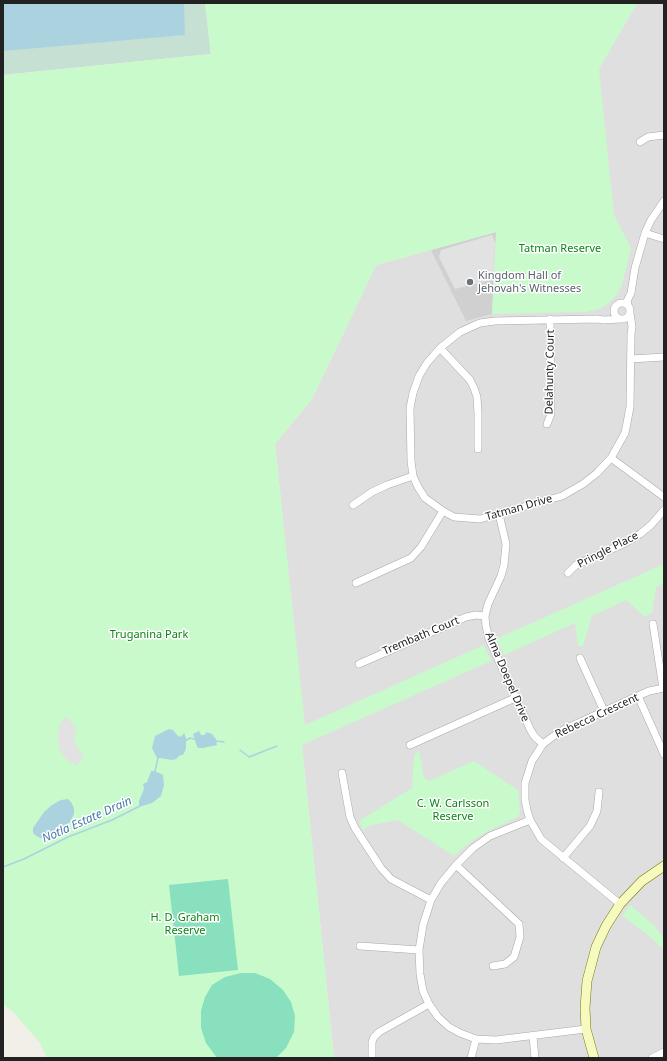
<!DOCTYPE html>
<style>
body{margin:0}
#map{position:relative;width:667px;height:1061px;overflow:hidden;background:#f2efe9;font-family:"Noto Sans",sans-serif}
canvas{display:block}
.frame{position:absolute;inset:0;border:4px solid #222;pointer-events:none}
</style>
<div id="map">
<canvas width="667" height="1061"></canvas>
<div class="frame"></div>
</div>
<script>
const context = document.querySelector('canvas').getContext('2d');
context.lineJoin = 'round';
function fillPath(path, color) { context.fillStyle = color; context.fill(path, 'evenodd'); }
const poly = rows => new Path2D(rows.map(r => 'M' + r).join(''));
function strokePath(path, color, width, dash) { context.strokeStyle = color; context.lineWidth = width; context.lineCap = dash ? 'butt' : 'round'; context.setLineDash(dash || []); context.stroke(path); }
function label(font, color, halo, rows, align = 'center') {
  context.font = font + ' "Noto Sans",sans-serif'; context.lineWidth = 3; context.setLineDash([]); context.textBaseline = 'middle'; context.strokeStyle = halo; context.fillStyle = color; for (const [text, x, y, turn = 0] of rows) {
    context.save(); context.translate(x, y); context.rotate((+turn || 0) * Math.PI / 180); context.textAlign = isNaN(turn) ? turn : align; if (halo) context.strokeText(text, 0, 0); context.fillText(text, 0, 0); context.restore();
  }
}
const residential = poly([
 [637,3,664,3,664,1058,334,1058,300,727,304,725,275,444,312,399,376,265,496,232,599,68]
]);
const religious = poly([
 [496,232,492,314,466,321,431,250]
]);
const wetland = poly([
 [3,3,205,3,211,54,3,75]
]);
const park = poly([
 [205,3,637,3,599,69,614,215,631,248,622,285,616,296,606,305,599,309,586,312,492,314,496,232,376,265,312,399,275,444,305,725,484,645,491,661,302,745,334,1058,47,1058,40,1043,13,1012,3,1004,3,75,211,54],
 [664,564,664,583,656,587,652,613,645,617,626,600,592,616,583,646,578,646,575,623,504,655,496,639],
 [419,750,424,778,429,781,474,761,518,790,520,812,518,817,484,833,469,843,454,856,398,820,368,826,363,830,359,821,412,788,414,755],
 [630,905,654,925,664,939,664,950,647,934,622,916]
]);
const pitch = poly([
 [228,879,238,970,179,976,169,885],
 [241,973,255,973,270,979,283,990,291,1002,295,1016,294,1032,286,1048,276,1058,217,1058,206,1043,201,1028,201,1011,205,997,212,985,225,977]
]);
const parking = poly([
 [492,235,495,243,494,279,455,289,439,257,441,250],
 [66,717,77,728,74,738,77,747,84,757,76,766,67,760,60,751,58,742,58,732,60,724]
]);
const water = poly([
 [3,3,184,3,185,35,3,51],
 [169,729,173,730,177,735,181,737,184,733,186,738,186,749,183,755,180,755,176,759,172,760,160,758,157,758,152,748,155,736],
 [199,731,201,735,205,735,206,732,212,734,216,739,217,745,203,748,198,748,196,744,193,734],
 [151,771,155,771,163,775,164,785,161,796,152,803,139,807,139,801,144,789,143,784,147,782],
 [68,799,71,802,74,808,74,814,70,822,53,836,40,838,35,835,33,833,33,828,44,812,52,805,61,800]
]);
const stream = poly([
 [185,741,190,738,194,739],
 [216,741,224,742],
 [240,750,249,757,277,746],
 [155,771,158,758],
 [3,867,24,859,68,837,112,820,140,806]
]);
const street = poly([
 [640,142,648,137,664,135],
 [645,233,664,239],
 '614 311a8 8 0 1 1 16 0a8 8 0 1 1-16 0Z',
 [628,305,627,301,631,293,635,268,645,233,651,220,664,201],
 [620,319,604,320,597,319,495,321,480,323,460,332,440,348,427,363,419,376,413,393,410,408,411,461,413,476,418,487,425,498,443,511,454,517,480,519,562,496,583,484,597,473,611,458,625,433,630,407,631,334,632,327,630,313],
 [440,348,470,380,474,388,477,397,478,413,478,449],
 [631,359,664,357],
 [547,424,551,414,550,319],
 [611,458,664,497],
 [353,505,372,492,387,485,413,476],
 [499,514,506,544,504,565,501,576,488,604,485,616,486,626,489,639,531,731,535,737,543,744],
 [568,573,576,565,623,544,640,534,651,525,664,510],
 [356,583,411,558,421,547,443,511],
 [653,624,663,688],
 [580,658,604,711],
 [359,664,466,617,476,615,485,616],
 [638,696,664,754],
 [410,745,515,698],
 [342,773,350,817,355,828,381,868,391,879,431,900],
 [530,820,490,836,473,848,456,865,441,883,431,900,423,925,419,950,420,974,423,991,429,1004,438,1017,449,1027,460,1033,476,1039,496,1040,586,1029],
 [563,858,590,826,597,811,599,792],
 [456,865,519,924,520,937,514,957,505,964,493,966],
 [620,904,541,839,530,820,527,810,525,800,525,783,532,761,543,744,555,735,565,729,649,691,664,688],
 [360,946,419,950],
 [533,1036,535,1058],
 [372,1058,372,1042,374,1037,379,1032,429,1004],
 [471,1058,476,1039],
 [652,1058,664,1052]
]);
const secondary = poly([
 [594,1058,586,1029,585,1008,587,981,596,947,606,926,620,904,642,881,664,866]
]);
const markers = [
 [470,282,4,"#6b7280"]
];
const parkNames = [
 ["Tatman Reserve",560,249],
 ["Truganina Park",149,635],
 ["C. W. Carlsson",453,804],
 ["Reserve",453,817],
 ["H. D. Graham",185,918],
 ["Reserve",185,931]
];
const worshipNames = [
 ["Kingdom Hall of",478,276],
 ["Jehovah's Witnesses",478,289]
];
const streetNames = [
 ["Delahunty Court",550,372,-89],
 ["Tatman Drive",519,508,-16],
 ["Pringle Place",608,550,-27],
 ["Trembath Court",421,636,-23],
 ["Alma Doepel Drive",507,677,67],
 ["Rebecca Crescent",597,716,-25]
];
const waterNames = [
 ["Notla Estate Drain",87,820,-24]
];
fillPath(residential, '#e0dfdf');
fillPath(religious, '#d0d0d0');
fillPath(wetland, '#c6e0d4');
fillPath(park, '#c8facc');
fillPath(pitch, '#88e0be');
fillPath(parking, '#e2e2e2');
fillPath(water, '#aad3df');
strokePath(stream, '#aad3df', 1.5);
strokePath(street, '#a9a9a9', 8);
strokePath(secondary, '#707d05', 10);
strokePath(street, '#fff', 7);
strokePath(secondary, '#f7fabf', 9);
for (const [x, y, r, color] of markers) { const dot = new Path2D(); dot.arc(x, y, r, 0, 2 * Math.PI); context.fillStyle = color; context.fill(dot); strokePath(dot, '#fff', 1.5); }
label('11px', '#0c8416', '#fff', parkNames);
label('11px', '#5b616d', '#fff', worshipNames, 'left');
label('11px', '#222', '#fff', streetNames);
label('italic 12px', '#4a7aab', '#fff', waterNames);
</script>
